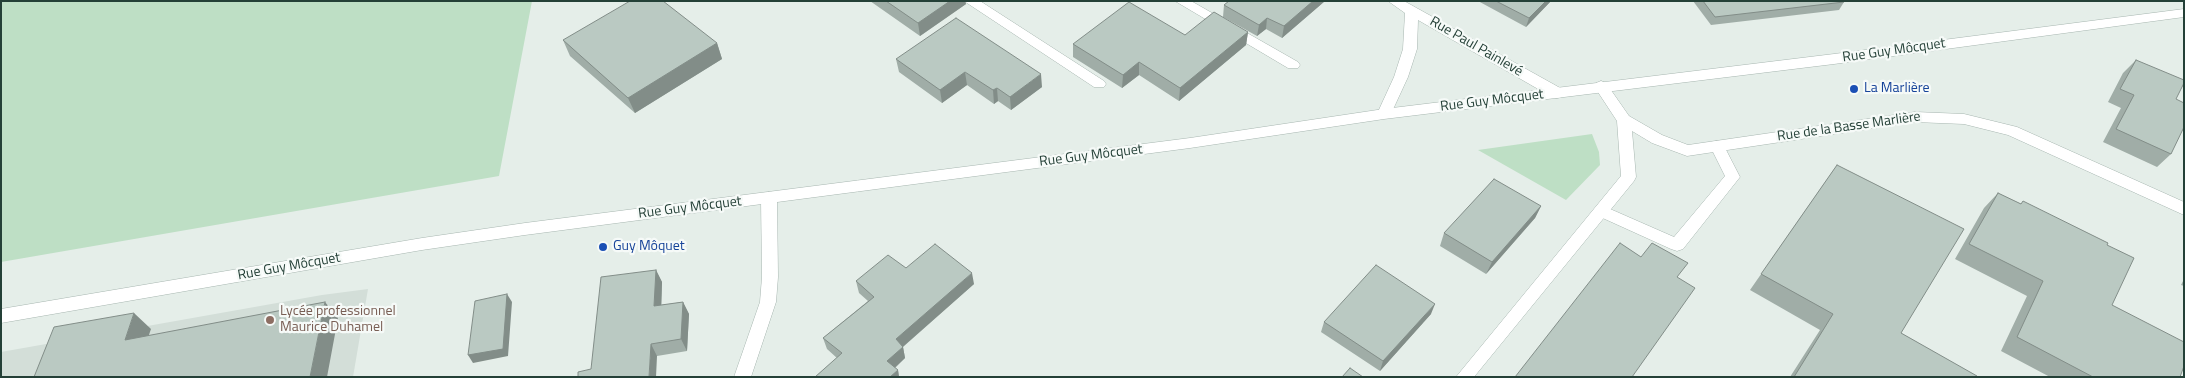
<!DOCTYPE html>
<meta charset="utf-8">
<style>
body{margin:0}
#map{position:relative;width:2185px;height:378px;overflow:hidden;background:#e5eee9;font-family:"Titillium Web",sans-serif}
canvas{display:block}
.frame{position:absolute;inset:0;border:2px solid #244037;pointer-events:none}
</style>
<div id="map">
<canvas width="2185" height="378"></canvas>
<div class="frame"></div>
</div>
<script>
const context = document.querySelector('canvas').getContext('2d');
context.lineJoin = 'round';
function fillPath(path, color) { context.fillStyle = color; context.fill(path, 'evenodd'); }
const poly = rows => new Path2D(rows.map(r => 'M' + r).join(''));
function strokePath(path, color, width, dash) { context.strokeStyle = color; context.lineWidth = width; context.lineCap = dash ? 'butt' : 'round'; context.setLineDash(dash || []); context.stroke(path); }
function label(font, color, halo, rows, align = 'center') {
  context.font = font + ' "Titillium Web",sans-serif'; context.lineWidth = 4.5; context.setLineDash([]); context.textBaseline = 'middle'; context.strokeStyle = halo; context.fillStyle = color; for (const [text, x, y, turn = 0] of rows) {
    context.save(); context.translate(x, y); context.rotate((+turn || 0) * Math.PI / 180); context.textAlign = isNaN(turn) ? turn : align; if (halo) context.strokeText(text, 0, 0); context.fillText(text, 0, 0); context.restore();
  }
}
const built = poly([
 [368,289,353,377,1,377,1,352,322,295]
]);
const green = poly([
 [1,1,532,1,499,176,1,262],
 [1592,134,1599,152,1600,165,1566,200,1478,150]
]);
const service = poly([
 [1717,141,1722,142,1740,177,1683,249,1677,251,1671,249,1596,215,1593,211,1596,207,1601,205,1674,237,1725,176,1710,146,1712,142,1717,141]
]);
const minor = poly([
 [964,1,980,1,1104,81,1106,84,1104,87,1094,87,964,1],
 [1175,1,1191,1,1298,62,1300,65,1298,68,1288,68,1175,1],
 [1388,1,1404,1,1562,89,1564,93,1562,97,1557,98,1552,97,1418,20,1417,49,1408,77,1389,118,1379,118,1377,114,1394,77,1403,49,1405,13,1388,1],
 [1601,81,1606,83,1629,116,1662,135,1688,145,1915,112,1964,114,2017,127,2184,202,2184,215,2008,135,1964,124,1915,122,1687,156,1652,143,1632,131,1636,177,1634,181,1474,377,1456,377,1621,176,1617,121,1594,86,1596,83,1601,81],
 [769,192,774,194,777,198,778,277,776,302,751,377,734,377,760,302,762,277,761,198,764,194,769,192]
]);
const tertiary = poly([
 [2184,9,2184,17,1834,64,1384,119,1190,148,525,235,422,250,1,323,1,309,422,238,525,223,1190,138,1384,109,1834,54,2184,9]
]);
const wall = poly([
 [870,1,965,1,966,4,920,36],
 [1229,1,1325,1,1282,38,1266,29,1257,36,1223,17,1224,5],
 [1478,1,1551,1,1526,27],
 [1693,1,1844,1,1844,2,1839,10,1711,25],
 [1248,32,1246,45,1179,101,1139,75,1122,88,1073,57,1073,44,1185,35],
 [563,40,717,43,722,59,635,113,570,56],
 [896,59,1042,87,1011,110,998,101,994,104,967,85,942,103,899,72],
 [2136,60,2176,99,2171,154,2157,167,2103,142,2121,108,2108,102,2123,73],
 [1837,165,1901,333,1977,377,1790,377,1820,330,1750,290],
 [1998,193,2107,245,2112,305,2180,377,2050,377,2001,351,2027,296,1955,259,1984,208],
 [1541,206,1535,218,1486,274,1440,246,1444,233],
 [906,268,974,284,903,347,905,358,895,368,898,370,899,377,815,377,837,358,827,349,823,338,868,301,859,293,856,281],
 [656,270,662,282,661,305,683,302,689,314,687,351,657,356,591,369],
 [2184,279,2184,286,2181,285],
 [1431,314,1380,371,1321,332,1324,322]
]);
const shadedWall = poly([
 [950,1,965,1,966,4,920,36,918,23],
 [1313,1,1325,1,1282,38,1284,26],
 [1546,1,1551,1,1526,27,1529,18],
 [1267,18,1266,29,1257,36,1259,25],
 [1248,32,1246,45,1179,101,1180,88],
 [717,43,722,59,635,113,628,98],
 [1139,62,1139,75,1122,88,1123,75],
 [965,72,967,85,942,103,940,90],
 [1041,74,1042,87,1011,110,1010,97],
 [997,88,998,101,994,104,993,90],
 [1541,206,1535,218,1486,274,1492,262],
 [656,270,662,282,661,318,654,306],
 [972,273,974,284,898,351,896,339],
 [507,294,512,302,508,356,473,363,468,355],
 [325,302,338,318,327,377,310,377],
 [683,302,689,314,687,351,681,339],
 [1435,304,1431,314,1380,371,1383,361],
 [134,313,151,329,142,355,125,340],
 [651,344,657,356,656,377,649,377],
 [903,347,905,358,890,372,887,361],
 [898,370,899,377,890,377]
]);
const building = poly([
 [630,1,663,1,717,43,628,98,563,40,630,1],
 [886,1,950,1,918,23,886,1],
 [1229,1,1313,1,1284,26,1267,18,1259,25,1224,5,1229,1],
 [1496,1,1546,1,1529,18,1496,1],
 [1703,1,1844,1,1844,2,1715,17,1703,1],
 [1129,2,1185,35,1214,12,1248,32,1180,88,1139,62,1123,75,1073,44,1129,2],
 [956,18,1041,74,1010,97,997,88,993,90,965,72,940,90,896,59,956,18],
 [2136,60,2184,80,2184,83,2176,99,2184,103,2184,127,2171,154,2116,129,2134,95,2120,89,2136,60],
 [1837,165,1964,229,1901,333,1977,376,1977,377,1794,377,1833,314,1761,274,1837,165],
 [1494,179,1541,206,1492,262,1444,233,1494,179],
 [1998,193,2021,204,2023,201,2108,243,2107,245,2134,258,2112,305,2184,342,2184,366,2180,377,2093,377,2017,337,2043,281,1969,244,1998,193],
 [1620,243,1641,257,1652,243,1688,263,1677,277,1695,288,1632,377,1515,377,1620,243],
 [935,244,972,273,896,339,903,347,887,361,898,370,890,377,815,377,842,353,823,338,874,297,856,281,888,255,906,268,935,244],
 [1376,265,1435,304,1383,361,1324,322,1376,265],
 [656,270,654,306,683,302,681,339,651,344,649,377,578,377,578,372,591,369,601,277,656,270],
 [507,294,503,349,468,355,475,301,507,294],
 [325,302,310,377,34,377,54,327,134,313,125,340,325,302],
 [1350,368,1363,377,1342,377,1350,368]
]);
const markers = [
 [1854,89,5,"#1a4fb4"],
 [603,247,5,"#1a4fb4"],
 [270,320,5,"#8d6e63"]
];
const streetNames = [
 ["Rue Paul Painlevé",1476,47,30],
 ["Rue Guy Môcquet",1894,51,-8],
 ["Rue Guy Môcquet",1492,101,-7],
 ["Rue de la Basse Marlière",1849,127,-8],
 ["Rue Guy Môcquet",1091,156,-7],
 ["Rue Guy Môcquet",690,208,-7],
 ["Rue Guy Môcquet",289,267,-10]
];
const transitNames = [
 ["La Marlière",1864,89],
 ["Guy Môquet",613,247]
];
const educationNames = [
 ["Lycée professionnel",280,312],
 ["Maurice Duhamel",280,328]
];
fillPath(built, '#d3ded8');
fillPath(green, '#bedfc5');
strokePath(service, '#a7b6b0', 1);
strokePath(minor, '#a7b6b0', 1);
strokePath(tertiary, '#a7b6b0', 1);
fillPath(service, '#fff');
fillPath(minor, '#fff');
fillPath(tertiary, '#fff');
fillPath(wall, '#a0ada7');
fillPath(shadedWall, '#828d88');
fillPath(building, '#bac9c2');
strokePath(building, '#828d88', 1);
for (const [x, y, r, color] of markers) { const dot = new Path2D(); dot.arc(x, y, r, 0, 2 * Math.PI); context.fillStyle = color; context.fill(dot); strokePath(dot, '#f6faf8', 2); }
label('14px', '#244037', '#f6faf8', streetNames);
label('14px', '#164399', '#f6faf8', transitNames, 'left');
label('14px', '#785e54', '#f6faf8', educationNames, 'left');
</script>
